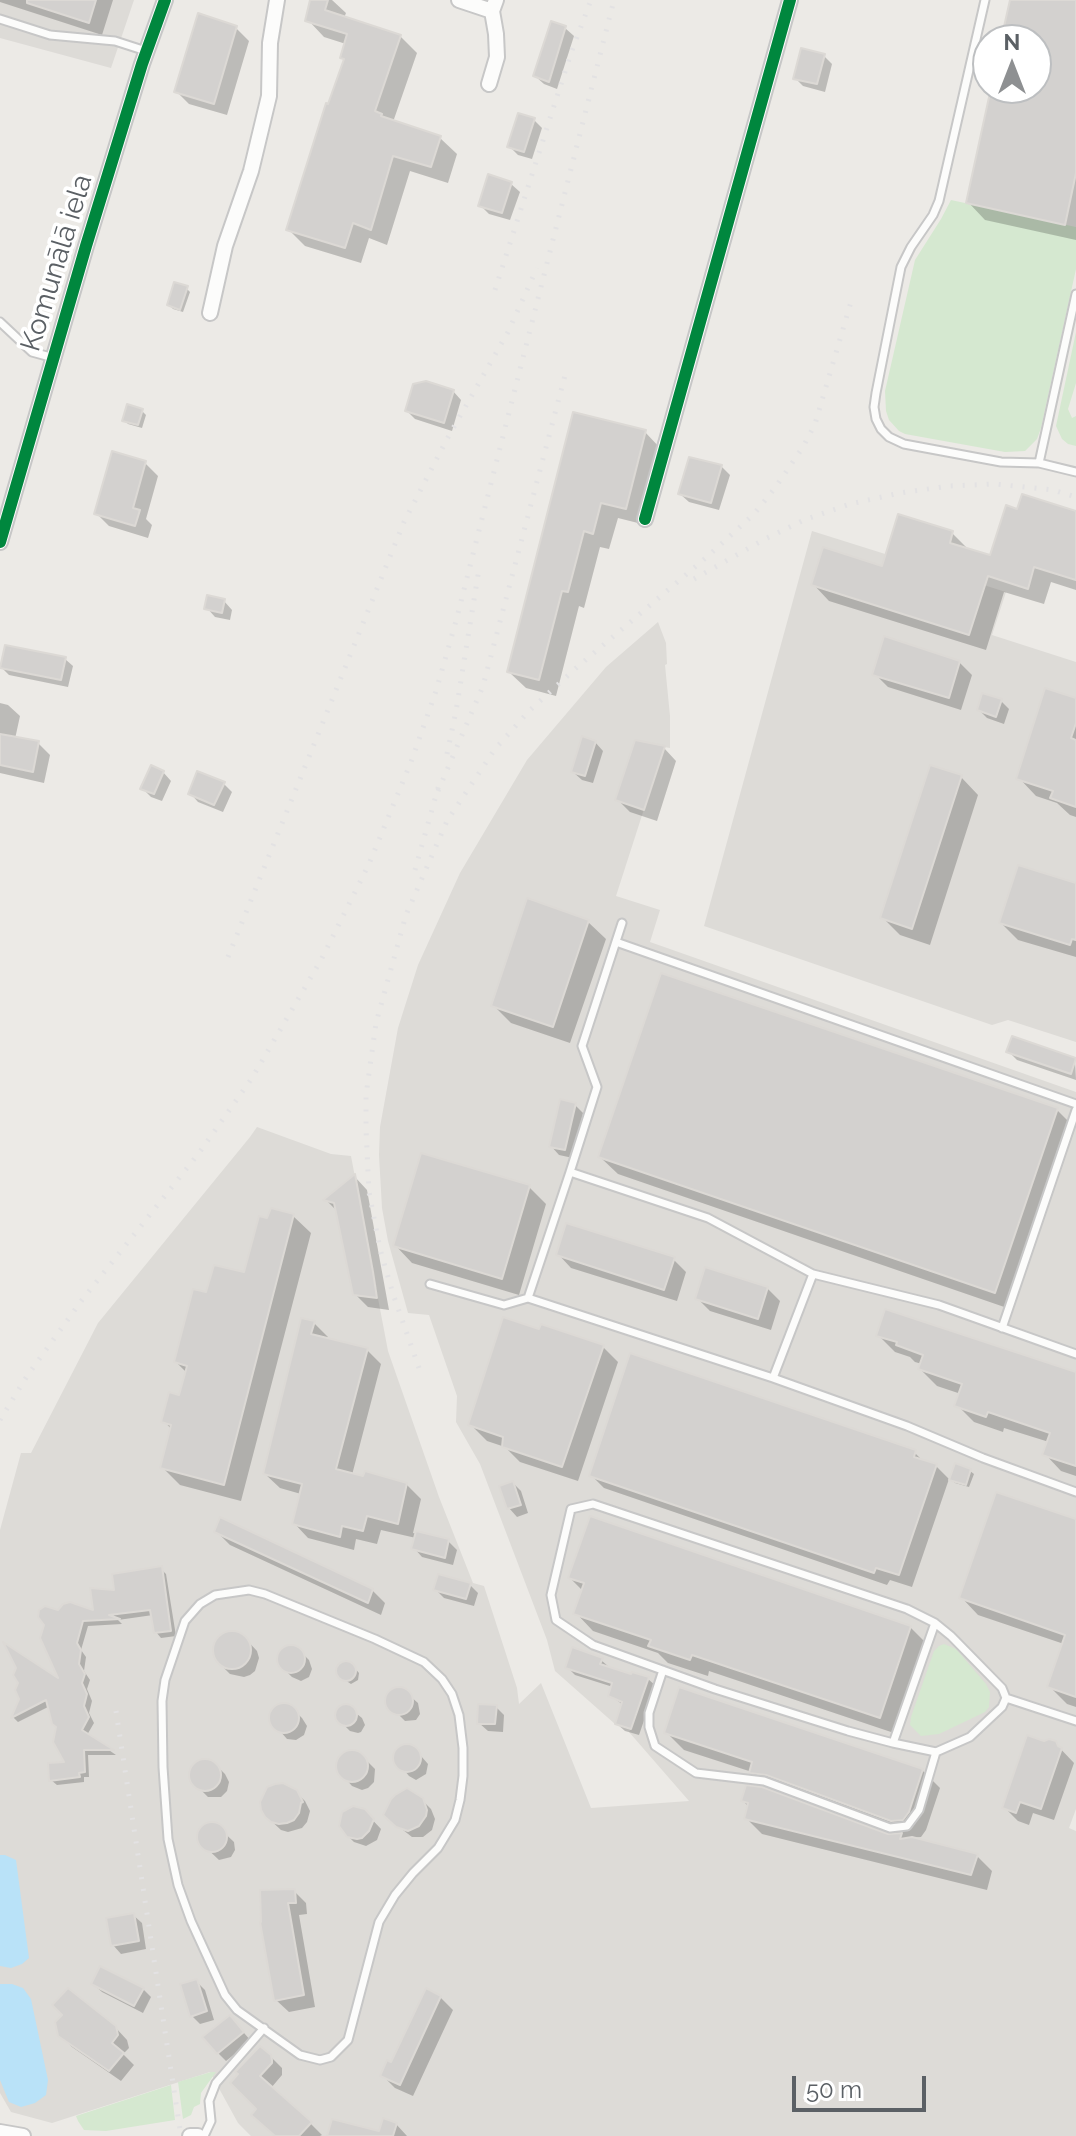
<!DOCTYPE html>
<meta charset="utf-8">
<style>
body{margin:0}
#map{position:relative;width:1076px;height:2136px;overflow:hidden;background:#eceae6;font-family:Raleway,sans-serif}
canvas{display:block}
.north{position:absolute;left:972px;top:24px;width:80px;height:80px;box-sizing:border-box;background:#fff;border:2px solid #bdbfc1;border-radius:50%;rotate:0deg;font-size:22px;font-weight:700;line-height:32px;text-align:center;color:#5b6065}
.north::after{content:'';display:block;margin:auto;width:28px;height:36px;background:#8e9092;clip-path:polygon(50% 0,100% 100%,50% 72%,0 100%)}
.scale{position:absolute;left:792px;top:2076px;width:134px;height:36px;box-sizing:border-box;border:4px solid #5b6065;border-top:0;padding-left:10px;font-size:24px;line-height:28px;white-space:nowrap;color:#5b6065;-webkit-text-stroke:6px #fff;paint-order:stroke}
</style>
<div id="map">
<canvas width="1076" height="2136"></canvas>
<div class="north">N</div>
<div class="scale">50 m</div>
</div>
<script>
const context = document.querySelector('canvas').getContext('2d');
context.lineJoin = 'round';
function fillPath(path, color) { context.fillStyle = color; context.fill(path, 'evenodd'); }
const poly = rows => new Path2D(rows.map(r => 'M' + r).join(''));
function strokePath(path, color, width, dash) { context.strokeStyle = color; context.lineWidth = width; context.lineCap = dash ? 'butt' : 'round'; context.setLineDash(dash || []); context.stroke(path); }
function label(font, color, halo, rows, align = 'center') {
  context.font = font + ' Raleway,sans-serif'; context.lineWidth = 7; context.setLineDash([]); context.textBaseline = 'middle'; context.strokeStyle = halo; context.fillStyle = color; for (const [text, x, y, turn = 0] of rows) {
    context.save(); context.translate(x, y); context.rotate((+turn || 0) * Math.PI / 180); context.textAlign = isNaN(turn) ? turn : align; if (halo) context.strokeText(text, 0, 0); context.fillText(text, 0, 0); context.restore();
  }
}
const industrial = poly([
 [0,0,134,0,111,68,0,38],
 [812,531,1006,592,992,635,1076,662,1076,1042,1008,1020,992,1025,704,926],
 [658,622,666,643,667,664,665,665,670,716,670,748,664,747,616,896,660,910,650,942,1076,1092,1076,1809,1069,1828,1076,1831,1076,2136,251,2136,238,2123,210,2072,52,2123,11,2112,0,2093,0,1530,21,1453,31,1453,98,1323,250,1137,257,1127,331,1154,351,1156,388,1351,439,1497,473,1583,484,1586,517,1688,519,1704,541,1683,591,1808,689,1801,629,1732,631,1729,615,1724,555,1671,547,1640,480,1464,456,1422,457,1396,429,1315,408,1313,388,1241,382,1208,379,1155,380,1127,398,1028,418,965,460,873,527,760,606,667]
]);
const green = poly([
 [951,200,1076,227,1076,269,1041,428,1037,439,1025,451,1005,452,905,434,899,431,889,420,886,411,885,391,915,260,941,219],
 [1076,332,1076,383,1068,409,1072,418,1076,416,1076,446,1068,444,1062,439,1056,426],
 [944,1644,956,1649,986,1684,990,1692,989,1707,985,1712,939,1734,921,1736,910,1725,911,1717,934,1651,939,1646],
 [211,2072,216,2072,201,2093,200,2104,194,2107,191,2115,183,2119,178,2082],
 [171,2085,175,2120,106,2131,84,2130,78,2121,76,2116]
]);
const water = poly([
 [0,1855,5,1855,16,1860,29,1958,22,1964,11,1968,0,1966],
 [0,1984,12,1984,23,1988,31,1999,48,2080,46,2095,35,2103,21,2107,9,2102,0,2080]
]);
const shadow = poly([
 [0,0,113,0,102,35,0,2],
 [313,0,332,0,346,13,344,18,400,36,417,53,393,122,440,138,457,154,448,183,410,171,387,245,369,238,361,263,305,246,288,229,345,60,342,57,346,44,324,37,308,20],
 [1012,0,1076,0,1076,240,985,220,968,202,993,88,1036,88,1036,40,1003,40],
 [236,28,249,41,227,115,189,104,176,91],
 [565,28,574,36,557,89,544,84,535,76],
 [824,56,832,64,825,92,803,86,795,78],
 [534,120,542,128,532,159,518,155,509,146],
 [511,184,520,192,510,220,489,214,480,205],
 [186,288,190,292,183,312,173,309,169,305],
 [453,391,461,400,452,431,415,419,407,411],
 [142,411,146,415,142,428,128,424,124,420],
 [574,414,645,432,661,449,642,524,618,518,609,549,600,547,584,608,579,606,556,696,526,688,509,672],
 [145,463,158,476,146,519,152,525,148,538,109,526,96,513],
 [721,466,730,475,719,510,689,502,680,494],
 [1019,512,1076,513,1076,590,1051,582,1044,604,1004,592,986,650,829,601,813,584,883,568,952,533,968,549,991,557],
 [224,601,232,610,230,620,215,617,207,608],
 [65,659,73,666,68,687,9,675,2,668],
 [959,662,972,675,961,710,888,687,875,674],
 [1076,700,1076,817,1070,815,1057,803,1036,796,1019,778],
 [1001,701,1009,709,1004,724,987,718,979,710],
 [0,703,8,705,20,716,15,739,38,743,50,755,44,783,0,773],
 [595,742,603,751,593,783,582,780,573,772],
 [664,748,676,761,657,821,630,812,617,799],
 [163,772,171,781,162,801,151,797,143,789],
 [961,777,978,795,930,945,900,935,883,918],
 [223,783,232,792,223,812,198,802,190,793],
 [1076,885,1076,957,1018,940,1001,923],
 [588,922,606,939,570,1043,511,1023,493,1005],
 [662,975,1057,1110,1075,1128,1013,1310,618,1174,600,1157],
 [1009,1052,1075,1059,1076,1080,1017,1060],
 [575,1105,583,1113,573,1158,559,1155,551,1146],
 [355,1177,367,1190,389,1310,368,1307,355,1294,338,1212,326,1200],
 [529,1187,546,1204,519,1295,412,1263,395,1245],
 [293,1216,311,1233,241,1501,180,1485,162,1467,172,1430,164,1421,181,1397,187,1373,176,1362,208,1294,245,1274],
 [558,1254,673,1259,686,1272,677,1301,571,1268],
 [767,1288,780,1301,771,1330,710,1311,697,1298],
 [314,1323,328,1337,327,1340,367,1350,381,1364,352,1475,406,1484,421,1499,413,1533,448,1541,457,1550,453,1565,422,1557,414,1548,416,1538,381,1530,377,1544,356,1539,354,1550,308,1538,294,1523,301,1494,280,1488,265,1474],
 [540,1331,602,1346,618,1362,578,1481,520,1462,505,1447,487,1441,471,1425],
 [878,1335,1076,1375,1076,1476,1061,1471,1045,1454,1049,1442,1004,1428,1003,1432,974,1422,957,1405,961,1394,937,1386,920,1369,922,1364,915,1362,910,1357,895,1352],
 [914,1452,925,1463,936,1466,949,1479,912,1587,890,1580,887,1585,604,1488,591,1475],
 [970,1471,974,1474,969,1487,955,1483,951,1479],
 [513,1483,521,1491,528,1513,517,1517,509,1508],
 [1076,1521,1076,1707,1067,1704,1049,1686,1064,1644,978,1615,961,1597],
 [217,1532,372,1590,385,1603,381,1615,230,1545],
 [161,1569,166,1574,176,1636,161,1638,156,1632,153,1615,118,1620,122,1624,88,1626,81,1650,86,1657,84,1671,90,1680,87,1689,92,1701,89,1713,94,1723,87,1735,116,1755,88,1755,89,1777,84,1777,84,1782,57,1785,51,1780,67,1763,58,1727,50,1706,18,1722,13,1717,21,1699,63,1683,59,1612,96,1613,116,1592],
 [570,1578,910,1627,928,1645,897,1734,709,1671,708,1676,668,1663,658,1653,593,1631,576,1613,583,1591],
 [470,1585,478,1593,474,1606,444,1598,436,1590],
 [230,1633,243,1636,257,1651,259,1658,255,1671,250,1675,244,1677,230,1674,221,1665,214,1652,218,1639],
 [291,1648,300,1651,309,1660,312,1669,309,1677,301,1681,292,1677,283,1668,280,1660,283,1651],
 [601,1660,609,1667,633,1677,648,1679,656,1686,639,1735,625,1731,617,1724,623,1705,610,1695,613,1687,575,1675,567,1667],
 [343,1663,350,1663,359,1673,358,1680,351,1684,342,1678,338,1672],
 [403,1690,418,1703,420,1714,416,1720,405,1721,388,1704,388,1697,392,1691],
 [284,1705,293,1709,302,1718,307,1726,304,1735,296,1740,287,1739,272,1722,271,1718,275,1709],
 [347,1706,362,1718,365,1725,361,1732,358,1733,350,1731,341,1722,338,1715,342,1708],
 [496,1707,504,1715,503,1732,488,1731,479,1723],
 [666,1732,922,1770,940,1788,926,1830,921,1837,909,1838,977,1856,992,1871,987,1890,762,1834,746,1818,749,1807,743,1801,887,1836,902,1835,785,1792,769,1789,752,1772,684,1750],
 [1055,1743,1074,1763,1054,1820,1033,1813,1029,1825,1018,1821,1005,1808,1044,1744],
 [404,1746,414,1748,428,1764,426,1774,416,1780,409,1776,395,1759,398,1750],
 [349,1751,360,1754,375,1769,374,1782,368,1788,362,1790,352,1786,338,1770,340,1757],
 [204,1760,216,1765,225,1774,229,1782,227,1791,221,1797,208,1797,195,1784,191,1772,196,1764],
 [296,1792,305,1801,310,1811,307,1822,302,1828,288,1832,281,1830,266,1816],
 [422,1800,431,1809,435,1819,432,1830,423,1837,412,1837,394,1823],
 [364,1811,381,1829,377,1840,366,1846,354,1842,345,1833],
 [215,1824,234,1842,235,1850,231,1857,219,1860,200,1842,199,1834,204,1827],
 [294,1891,306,1903,307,1914,299,1915,315,2007,289,2012,276,2000,262,1924],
 [133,1915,142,1923,146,1949,121,1954,113,1945],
 [196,1981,205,1990,214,2020,200,2024,192,2016],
 [93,1984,143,1989,151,1997,143,2013,102,1992],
 [440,1997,453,2010,413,2096,395,2088,382,2075,392,2065],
 [238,2026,251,2041,226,2061,218,2053],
 [115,2027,127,2040,129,2048,123,2054,134,2065,121,2081,72,2047,60,2035],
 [270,2056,282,2068,282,2075,271,2088,310,2123,322,2135,320,2136,276,2136,259,2109,233,2083],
 [396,2124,407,2136,329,2136,381,2133]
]);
const building = poly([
 [27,0,96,0,89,23,27,3,27,0],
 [310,0,328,0,325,10,401,35,375,111,382,114,381,116,441,136,431,167,393,156,371,230,353,223,345,248,286,230,326,103,328,104,344,59,340,58,347,34,305,21,310,0],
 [1010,0,1076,0,1076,173,1065,225,966,203,991,88,1036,88,1036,40,1001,40,1010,0],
 [198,13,237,26,214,104,174,92,198,13],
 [551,21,566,26,549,82,533,76,551,21],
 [801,48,825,54,817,84,793,79,801,48],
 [518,113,535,118,524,152,507,147,518,113],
 [488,174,512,182,502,213,478,206,488,174],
 [174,282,188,286,180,310,167,305,174,282],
 [426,381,454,390,444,423,405,411,413,384,426,381],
 [127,404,143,409,138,425,122,421,127,404],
 [573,412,646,430,626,509,601,503,593,534,584,531,568,592,562,591,539,680,507,672,573,412],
 [112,451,146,461,133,508,140,510,135,526,94,514,112,451],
 [689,457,722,465,711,503,678,494,689,457],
 [1022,494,1076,511,1076,580,1034,567,1028,589,988,576,969,635,811,585,823,547,882,566,898,514,953,531,950,543,990,555,1006,505,1017,509,1022,494],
 [207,595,225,599,222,613,204,609,207,595],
 [884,636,960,661,949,698,872,675,884,636],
 [5,645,66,657,61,680,0,668,5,645],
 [1045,688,1076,698,1076,723,1071,738,1076,740,1076,807,1050,798,1053,791,1016,779,1045,688],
 [982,693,1002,699,996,717,977,710,982,693],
 [0,734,39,741,33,772,0,765,0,734],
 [582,736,596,741,585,776,571,772,582,736],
 [635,740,665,746,644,810,615,800,635,740],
 [151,765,164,771,154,794,140,789,151,765],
 [930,765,962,775,912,929,880,918,930,765],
 [197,771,225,782,214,805,188,794,197,771],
 [1018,865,1076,883,1076,940,1072,939,1070,945,999,923,1018,865],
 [527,898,589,920,553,1027,491,1006,527,898],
 [661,973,1058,1108,995,1293,598,1157,661,973],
 [1012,1036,1076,1058,1071,1074,1006,1052,1012,1036],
 [560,1099,576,1103,565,1150,549,1147,560,1099],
 [421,1153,530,1185,502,1279,393,1246,421,1153],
 [355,1174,373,1272,377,1298,353,1295,334,1203,323,1200,355,1174],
 [271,1208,294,1214,224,1485,160,1468,171,1425,161,1422,169,1392,179,1395,187,1366,174,1362,193,1289,206,1292,214,1265,244,1272,259,1216,267,1218,271,1208],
 [566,1223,675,1257,664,1290,556,1255,566,1223],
 [705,1267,768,1287,758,1319,695,1299,705,1267],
 [885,1309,1076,1372,1076,1466,1042,1455,1050,1433,988,1412,986,1417,954,1406,962,1384,918,1369,923,1355,896,1345,897,1342,876,1336,885,1309],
 [503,1317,539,1329,541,1324,604,1345,562,1467,502,1447,503,1437,468,1425,503,1317],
 [301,1318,315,1321,311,1334,368,1348,336,1469,363,1476,365,1471,407,1483,398,1524,367,1516,363,1531,342,1526,340,1537,292,1524,302,1484,263,1474,301,1318],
 [630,1353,916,1450,914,1457,937,1464,899,1575,876,1568,874,1573,589,1476,630,1353],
 [955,1463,971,1469,966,1485,949,1480,955,1463],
 [513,1481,521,1505,507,1509,499,1486,513,1481],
 [996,1492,1076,1519,1076,1697,1047,1687,1065,1635,959,1598,996,1492],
 [590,1516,911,1626,880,1718,692,1655,690,1660,648,1646,651,1640,573,1614,584,1583,568,1578,590,1516],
 [220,1517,373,1589,368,1603,214,1532,220,1517],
 [416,1531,449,1539,445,1558,411,1549,416,1531],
 [162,1566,171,1631,154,1633,150,1610,109,1615,120,1619,83,1621,77,1643,81,1650,79,1664,85,1674,82,1683,87,1694,84,1706,89,1717,82,1730,114,1750,84,1750,85,1772,79,1773,80,1777,49,1781,48,1763,64,1762,53,1742,56,1727,52,1724,46,1700,11,1718,19,1699,15,1690,18,1683,13,1675,16,1668,3,1642,58,1678,40,1638,44,1625,38,1617,39,1610,45,1606,58,1610,63,1604,70,1602,93,1610,90,1588,114,1590,112,1574,162,1566],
 [438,1574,471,1583,466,1599,433,1590,438,1574],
 '213 1650a19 19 0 1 1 38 0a19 19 0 1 1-38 0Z',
 '277 1659a14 14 0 1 1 28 0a14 14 0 1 1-28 0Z',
 [572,1647,603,1658,600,1664,631,1674,632,1672,649,1677,631,1729,615,1724,622,1702,608,1696,612,1683,565,1668,572,1647],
 '336 1671a10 10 0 1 1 20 0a10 10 0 1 1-20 0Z',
 [679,1687,923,1769,909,1812,903,1820,891,1821,766,1775,749,1773,752,1762,664,1733,679,1687],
 '385 1701a14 14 0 1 1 28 0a14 14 0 1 1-28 0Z',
 '269 1718a15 15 0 1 1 30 0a15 15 0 1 1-30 0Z',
 [478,1704,497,1705,495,1724,477,1724,478,1704],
 '335 1715a11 11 0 1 1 22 0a11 11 0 1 1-22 0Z',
 [1027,1735,1044,1741,1049,1739,1056,1741,1058,1746,1062,1748,1041,1809,1020,1802,1016,1813,1002,1808,1027,1735],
 '393 1758a14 14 0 1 1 28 0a14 14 0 1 1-28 0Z',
 '336 1766a16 16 0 1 1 32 0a16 16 0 1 1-32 0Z',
 '189 1775a16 16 0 1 1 32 0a16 16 0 1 1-32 0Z',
 [283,1783,297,1790,303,1802,301,1803,299,1813,294,1820,287,1823,279,1824,271,1822,265,1817,261,1810,260,1802,267,1787,275,1784,283,1783],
 [746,1785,762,1787,888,1834,902,1833,900,1839,912,1837,978,1854,971,1875,744,1819,748,1803,741,1801,746,1785],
 [407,1788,423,1798,427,1810,426,1816,419,1826,408,1831,396,1827,383,1815,391,1799,395,1795,407,1788],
 [353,1806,365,1809,374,1819,369,1831,362,1838,357,1839,347,1837,339,1826,342,1812,353,1806],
 '197 1837a15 15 0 1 1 30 0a15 15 0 1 1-30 0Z',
 [295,1889,296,1903,288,1903,304,1995,274,2001,260,1922,261,1922,260,1890,295,1889],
 [134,1913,139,1941,111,1946,106,1918,134,1913],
 [100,1966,144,1988,134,2006,91,1984,100,1966],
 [197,1979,207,2011,190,2017,180,1984,197,1979],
 [68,1988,116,2026,118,2035,112,2043,124,2053,109,2071,58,2036,55,2022,62,2015,52,2005,68,1988],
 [426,1988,441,1996,400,2085,380,2076,387,2060,391,2062,426,1988],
 [230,2015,244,2032,217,2054,202,2037,230,2015],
 [260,2046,271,2055,272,2060,272,2063,260,2076,312,2122,299,2136,275,2136,251,2115,256,2109,230,2083,238,2074,235,2072,260,2046],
 [383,2118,397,2123,393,2136,327,2136,332,2119,379,2131,383,2118]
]);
const service = poly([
 [985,0,939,201,933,215,911,247,901,267,876,393,874,407,876,419,881,429,889,437,904,444,1001,462,1039,463,1076,472],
 [0,19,50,35,115,41,146,51],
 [0,322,32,352,54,358],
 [1039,463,1076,294],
 [622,923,582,1046,597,1087,570,1172,708,1218,813,1274,773,1378],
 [616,942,1076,1104],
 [813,1274,939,1305,1076,1354],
 [430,1284,504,1305,528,1298,773,1378,907,1426,983,1458,1076,1492],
 [528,1298,570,1172],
 [1002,1328,1076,1110],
 [249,1590,265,1594,375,1639,424,1662,442,1679,452,1694,459,1715,463,1748,463,1776,460,1800,455,1820,438,1848,413,1873,395,1895,379,1922,348,2040,331,2057,320,2060,300,2055,237,2010,225,1995,191,1921,178,1885,168,1839,163,1767,162,1701,165,1680,185,1621,200,1604,215,1595,249,1590],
 [663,1670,649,1713,649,1727,655,1746,696,1773,764,1781,890,1828,907,1826,919,1810,936,1752],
 [1006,1698,1002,1707,970,1737,936,1752,893,1743,848,1731,715,1689,593,1645,556,1620,551,1595,571,1509,593,1504,907,1609,935,1623,951,1636,1002,1688,1006,1698,1076,1721],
 [893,1743,935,1623],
 [204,2136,211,2121,209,2101,216,2083,264,2028]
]);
const minor = poly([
 [459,0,492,11],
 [489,84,497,57,496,34,492,11,496,0],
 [210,313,225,246,251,171,269,96,270,43,277,0],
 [645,519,790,0],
 [0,542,86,246,142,64,165,0],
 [0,2132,23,2136],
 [190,2136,198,2136]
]);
const rail = poly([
 [495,290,571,53,591,0],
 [694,579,765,539,804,520,850,504,900,493,949,486,995,484,1053,490,1076,497],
 [447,754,456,711,479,569],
 [438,791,483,686,567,368],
 [415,870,440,781],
 [228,957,404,522,447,439,508,332,537,268],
 [419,1368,393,1294,380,1249,369,1192,366,1129,366,1095,376,1023,406,915,447,821,495,749,529,711,575,669,708,556,754,514,775,488,803,447,815,424,851,302],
 [0,1420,27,1376,82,1300,199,1153,252,1078,321,960,369,864,411,762,436,691,456,621,614,0],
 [116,1711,181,2136]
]);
const cycleway = poly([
 [645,519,790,0],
 [0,542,86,246,142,64,165,0]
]);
const streetNames = [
 ["Komunālā iela",57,263,-73]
];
fillPath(industrial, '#dddbd7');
fillPath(green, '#d5e8d0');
fillPath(water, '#b9e2f8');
fillPath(shadow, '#0003');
fillPath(building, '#d3d1cf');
strokePath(building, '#dcd9d5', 2);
strokePath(service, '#c7c7c7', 11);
strokePath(minor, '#c7c7c7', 18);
strokePath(service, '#fcfcfb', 7);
strokePath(minor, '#fcfcfb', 14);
strokePath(rail, '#e3e2e3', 5, [2, 10]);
strokePath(cycleway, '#00873e', 12);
label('28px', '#5b6065', '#fff', streetNames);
</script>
